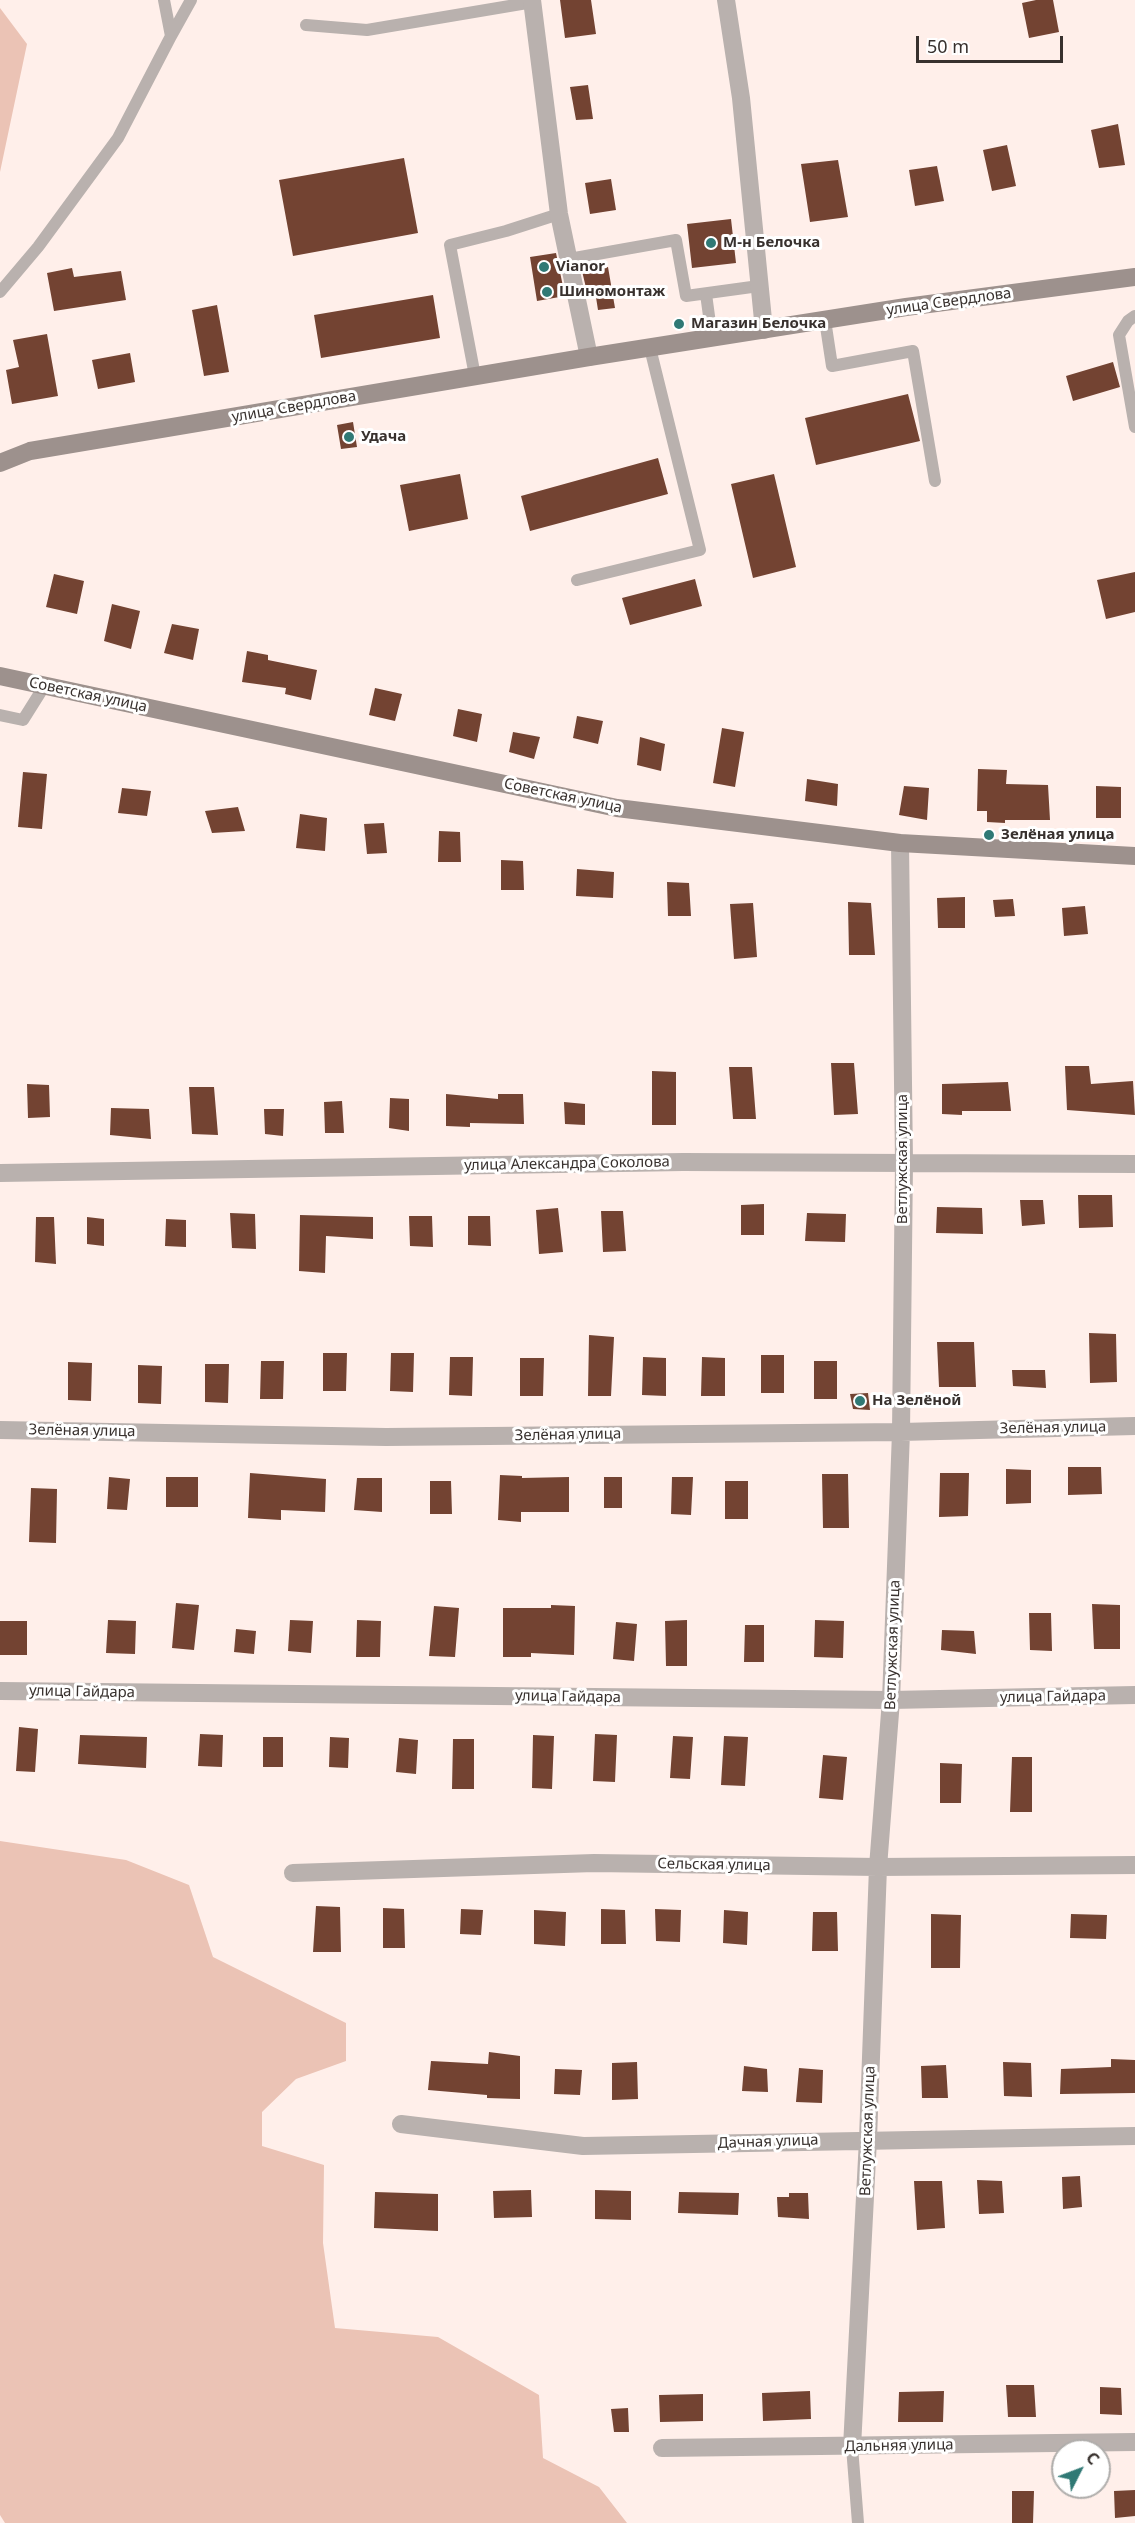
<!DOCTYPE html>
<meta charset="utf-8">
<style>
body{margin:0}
#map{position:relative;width:1135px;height:2523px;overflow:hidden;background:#ffefea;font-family:"Noto Sans",sans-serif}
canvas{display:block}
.north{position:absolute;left:1051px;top:2439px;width:60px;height:60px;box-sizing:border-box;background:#fff;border:2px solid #afadab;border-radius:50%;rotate:48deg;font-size:16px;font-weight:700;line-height:24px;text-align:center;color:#38312e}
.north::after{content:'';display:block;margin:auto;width:21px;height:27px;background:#307975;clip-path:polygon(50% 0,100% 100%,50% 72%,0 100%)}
.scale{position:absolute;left:916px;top:36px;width:147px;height:27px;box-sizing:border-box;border:3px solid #38312e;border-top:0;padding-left:8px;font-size:18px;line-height:21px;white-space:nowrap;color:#38312e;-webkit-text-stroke:4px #fff;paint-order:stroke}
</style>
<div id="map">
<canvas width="1135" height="2523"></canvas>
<div class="north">С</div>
<div class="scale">50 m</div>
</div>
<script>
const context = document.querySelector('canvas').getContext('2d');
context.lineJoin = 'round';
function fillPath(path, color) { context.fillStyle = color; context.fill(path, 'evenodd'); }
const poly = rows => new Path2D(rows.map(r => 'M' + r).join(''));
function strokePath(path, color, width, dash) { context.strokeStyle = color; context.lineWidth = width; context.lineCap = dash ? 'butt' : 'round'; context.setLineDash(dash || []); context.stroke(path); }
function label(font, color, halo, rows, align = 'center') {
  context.font = font + ' "Noto Sans",sans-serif'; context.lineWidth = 6; context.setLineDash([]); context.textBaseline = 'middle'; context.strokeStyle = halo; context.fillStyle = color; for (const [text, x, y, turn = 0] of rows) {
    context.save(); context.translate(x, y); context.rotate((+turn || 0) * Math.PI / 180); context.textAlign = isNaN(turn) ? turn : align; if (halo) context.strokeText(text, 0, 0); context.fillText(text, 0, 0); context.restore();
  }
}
const green = poly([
 [0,8,27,44,0,172],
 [0,1841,126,1860,189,1885,213,1957,346,2023,346,2061,296,2079,262,2112,262,2146,324,2165,323,2243,335,2328,438,2337,539,2395,543,2458,599,2487,627,2523,5,2523,0,2515]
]);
const building = poly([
 [560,0,591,0,596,34,565,38],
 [1036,0,1053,0,1059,32,1029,38,1022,3],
 [588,85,593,119,576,120,570,87],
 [1118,124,1125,165,1099,168,1091,130],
 [1007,145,1016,186,992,191,983,150],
 [404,158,418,233,293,256,279,180],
 [838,160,848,217,810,222,801,164],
 [937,166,944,201,915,206,909,170],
 [611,179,616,210,590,214,585,183],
 [731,219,736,263,692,268,687,224],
 [556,253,565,296,537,301,530,257],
 [608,267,615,308,598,310,595,291,587,292,582,271],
 [72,268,74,277,121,271,126,300,54,311,47,273],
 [433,295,440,338,321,358,314,315],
 [217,305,229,372,204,376,192,310],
 [47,334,58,396,12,404,6,370,19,367,13,340],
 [130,353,135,382,98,389,92,360],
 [1113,362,1120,387,1073,401,1066,376],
 [908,394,920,441,816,465,805,418],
 [353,422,357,447,341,449,337,425],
 [658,458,668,494,530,531,521,496],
 [460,474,468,519,409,531,400,485],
 [774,474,796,567,753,578,731,484],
 [1135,572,1135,612,1106,619,1097,580],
 [54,574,84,581,77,614,46,607],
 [695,579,702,606,630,625,622,598],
 [112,604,140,611,131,649,104,641],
 [172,624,199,629,193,660,164,653],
 [247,651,268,655,268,660,317,670,311,700,285,694,286,688,242,682],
 [375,688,402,694,395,721,369,715],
 [458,709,482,714,477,742,453,736],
 [577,716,603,721,598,744,573,738],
 [722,728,744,732,735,787,713,783],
 [513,732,540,737,534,759,509,752],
 [640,737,665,744,661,771,637,765],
 [978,769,1007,770,1006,784,1048,785,1050,820,1005,820,1005,823,987,822,987,811,977,811],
 [23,772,47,774,42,829,18,827],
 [807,779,838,784,837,806,805,801],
 [904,786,929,788,927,820,899,815],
 [1096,786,1121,787,1121,818,1096,818],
 [122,788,151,791,147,816,118,813],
 [238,807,245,831,212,833,205,811],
 [300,814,327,818,325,851,296,848],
 [384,823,387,853,367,854,364,824],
 [439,831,460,832,461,862,438,862],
 [501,860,523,861,524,890,501,890],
 [577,869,614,872,613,898,576,896],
 [667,882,689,883,691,916,668,916],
 [965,897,965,928,938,928,937,898],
 [1013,899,1015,916,995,917,993,900],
 [848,902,871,903,875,955,849,955],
 [753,903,757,957,734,959,730,904],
 [1085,906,1088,934,1064,936,1062,908],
 [831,1063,854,1063,858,1114,834,1115],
 [1065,1066,1089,1066,1091,1084,1133,1081,1135,1115,1067,1110],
 [729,1067,752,1067,756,1119,733,1119],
 [652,1071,676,1072,676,1125,652,1125],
 [1008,1082,1011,1111,962,1111,962,1115,942,1114,942,1084],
 [27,1084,49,1085,50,1117,28,1118],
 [189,1087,214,1087,218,1135,192,1134],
 [446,1094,498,1099,498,1094,523,1094,524,1124,470,1123,470,1127,446,1126],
 [390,1098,409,1099,409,1131,389,1128],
 [342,1101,344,1133,325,1133,324,1102],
 [564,1102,585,1104,585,1125,565,1124],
 [111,1108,149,1109,151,1139,110,1135],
 [264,1109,284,1109,283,1136,265,1134],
 [1078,1195,1112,1195,1113,1227,1079,1228],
 [1020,1200,1043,1200,1045,1224,1022,1226],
 [764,1204,764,1235,741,1235,741,1205],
 [937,1207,982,1208,983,1234,936,1233],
 [558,1208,563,1252,539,1254,536,1210],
 [601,1211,623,1211,626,1251,603,1252],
 [230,1213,255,1214,256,1249,232,1248],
 [807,1213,846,1214,845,1242,805,1241],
 [300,1215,373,1217,373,1239,326,1236,325,1273,299,1271],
 [409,1216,432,1216,433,1247,410,1246],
 [468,1216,490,1216,491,1246,468,1245],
 [36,1217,54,1217,56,1264,35,1262],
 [87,1217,104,1219,104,1246,87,1244],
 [166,1219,186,1220,186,1247,165,1246],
 [1089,1333,1116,1334,1117,1382,1090,1383],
 [589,1335,614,1337,611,1396,588,1396],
 [937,1342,974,1342,976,1387,939,1387],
 [323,1353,347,1353,346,1391,323,1391],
 [391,1353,414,1353,413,1392,390,1391],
 [761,1355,784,1355,784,1393,761,1393],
 [450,1357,473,1357,472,1396,449,1395],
 [643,1357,666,1358,666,1396,642,1395],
 [702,1357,725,1358,725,1396,701,1396],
 [520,1358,544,1358,543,1396,520,1396],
 [261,1361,284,1361,283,1399,260,1399],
 [814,1361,837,1361,837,1399,814,1399],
 [68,1362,92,1363,91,1401,68,1400],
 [205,1364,229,1364,228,1403,205,1402],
 [138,1365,162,1366,161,1404,138,1403],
 [1012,1370,1045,1370,1046,1388,1013,1386],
 [868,1393,870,1410,853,1409,850,1394],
 [1068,1467,1101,1467,1102,1494,1068,1495],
 [1006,1469,1031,1470,1031,1503,1006,1504],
 [250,1473,326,1479,325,1512,281,1510,281,1520,248,1518],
 [940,1473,969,1473,968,1516,939,1517],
 [822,1474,848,1474,849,1528,823,1528],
 [500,1475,522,1476,522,1478,569,1477,569,1512,521,1512,521,1522,498,1520],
 [109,1477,130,1479,127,1510,107,1509],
 [166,1477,198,1477,198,1507,166,1507],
 [604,1477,622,1477,622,1508,604,1508],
 [672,1477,693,1477,691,1515,671,1514],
 [357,1478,382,1478,382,1512,354,1510],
 [430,1481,451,1481,452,1514,430,1514],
 [725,1481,748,1481,748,1519,725,1519],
 [31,1488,57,1489,56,1543,29,1542],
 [176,1603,199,1605,194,1650,172,1648],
 [1092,1604,1120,1605,1120,1649,1094,1649],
 [551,1605,575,1606,574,1655,531,1653,531,1657,503,1657,503,1608,551,1608],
 [434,1606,459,1608,455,1657,429,1656],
 [1029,1613,1051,1613,1052,1651,1030,1650],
 [108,1620,136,1621,135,1654,106,1653],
 [290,1620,313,1621,311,1653,288,1651],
 [357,1620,381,1621,380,1657,356,1657],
 [687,1620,687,1666,666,1666,665,1621],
 [815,1620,844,1621,843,1658,814,1657],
 [0,1621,27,1621,27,1655,0,1655],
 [616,1622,637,1624,634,1661,613,1659],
 [745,1625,764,1625,764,1662,744,1662],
 [236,1629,256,1631,254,1654,234,1652],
 [942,1630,974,1631,976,1654,941,1650],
 [19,1727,38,1729,35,1772,16,1771],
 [200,1734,223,1735,222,1767,198,1766],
 [595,1734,617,1735,615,1782,593,1781],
 [80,1735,147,1737,146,1768,78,1764],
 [533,1735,554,1736,552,1789,532,1788],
 [673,1736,693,1737,690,1779,670,1778],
 [724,1736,748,1737,745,1786,721,1785],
 [263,1737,283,1737,283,1767,263,1767],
 [330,1737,349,1738,348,1768,329,1767],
 [399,1738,418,1740,416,1774,396,1772],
 [453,1739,474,1739,474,1789,452,1789],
 [823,1755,847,1757,843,1800,819,1798],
 [1012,1757,1032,1757,1032,1812,1010,1812],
 [940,1763,962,1764,961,1803,940,1803],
 [316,1906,340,1907,341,1952,313,1952],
 [383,1908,404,1909,405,1948,383,1948],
 [461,1909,483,1910,481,1935,460,1934],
 [601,1909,625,1910,626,1944,601,1944],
 [655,1909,681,1910,680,1942,656,1941],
 [534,1910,566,1912,565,1946,534,1944],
 [724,1910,748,1912,747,1945,723,1943],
 [813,1912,837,1912,838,1951,812,1951],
 [931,1914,961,1915,960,1968,931,1968],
 [1071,1914,1107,1915,1106,1939,1070,1938],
 [489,2052,520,2056,520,2099,487,2098,487,2095,428,2090,431,2061,488,2064],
 [1111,2059,1135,2060,1135,2093,1060,2094,1061,2069,1111,2067],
 [637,2062,638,2099,612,2100,612,2063],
 [1003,2062,1031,2063,1032,2097,1004,2096],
 [946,2065,948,2098,922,2098,921,2066],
 [744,2066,767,2069,768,2092,742,2091],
 [799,2068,823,2070,822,2103,796,2102],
 [555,2069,582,2070,580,2095,554,2094],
 [1080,2176,1082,2207,1063,2209,1062,2177],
 [977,2180,1002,2181,1004,2213,979,2214],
 [914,2181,942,2181,945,2228,917,2230],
 [531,2190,532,2217,494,2218,493,2191],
 [595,2190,631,2191,631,2220,595,2219],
 [375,2192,438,2194,438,2231,374,2228],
 [679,2192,739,2193,738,2215,678,2213],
 [789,2193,808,2193,809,2219,778,2217,777,2197,789,2197],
 [1006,2385,1034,2385,1036,2417,1008,2417],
 [1100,2387,1121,2388,1122,2415,1100,2414],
 [810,2391,811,2419,763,2421,762,2393],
 [944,2391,943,2422,898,2422,899,2392],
 [703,2394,703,2421,660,2422,659,2395],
 [628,2408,629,2432,614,2432,611,2409],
 [1135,2490,1135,2516,1115,2518,1114,2491],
 [1012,2491,1034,2491,1033,2523,1012,2523]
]);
const lane = poly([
 [306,25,367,30,533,2],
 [171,36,191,0],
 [569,259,676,240,686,296,759,286],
 [0,292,38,247,118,138,171,36,164,0],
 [706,294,712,338],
 [1135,316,1128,321,1119,335,1135,427],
 [825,320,832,366,913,351,935,481],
 [475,376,450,245,506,231,559,214],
 [577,580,700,550,650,348],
 [0,715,23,720,45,685],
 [852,2447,858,2523]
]);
const street = poly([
 [532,0,559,214,589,357],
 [726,0,741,98,764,330],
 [0,1173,683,1162,1135,1164],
 [0,1430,386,1437,901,1432,1135,1426],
 [0,1691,891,1700,1135,1695],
 [293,1873,594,1863,878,1867,1135,1865],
 [401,2124,583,2146,1135,2136],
 [852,2447,868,2139,878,1867,891,1700,901,1432,904,1162,900,843],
 [662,2448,1135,2442]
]);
const secondary = poly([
 [0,463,30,451,589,357,906,307,1135,277],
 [0,676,617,808,900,843,1135,856]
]);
const markers = [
 [711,243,6,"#307975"],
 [544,267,6,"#307975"],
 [547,292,6,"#307975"],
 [679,324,6,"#307975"],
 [349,437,6,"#307975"],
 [989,835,6,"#307975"],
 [860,1401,6,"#307975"]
];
const poiNames = [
 ["М-н Белочка",723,243],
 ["Vianor",556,267],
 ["Шиномонтаж",559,292],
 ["Магазин Белочка",691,324],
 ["Удача",361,437],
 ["Зелёная улица",1001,835],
 ["На Зелёной",872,1401]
];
const streetNames = [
 ["улица Свердлова",949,302,-8],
 ["улица Свердлова",294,407,-10],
 ["Советская улица",88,695,12],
 ["Советская улица",563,796,12],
 ["Ветлужская улица",903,1159,-90],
 ["улица Александра Соколова",567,1164,-1],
 ["Зелёная улица",1053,1428,-1],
 ["Зелёная улица",82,1431,1],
 ["Зелёная улица",568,1435,-1],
 ["Ветлужская улица",893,1645,-88],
 ["улица Гайдара",82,1692,1],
 ["улица Гайдара",568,1697,1],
 ["улица Гайдара",1053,1697,-1],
 ["Сельская улица",714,1865,1],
 ["Ветлужская улица",868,2131,-88],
 ["Дачная улица",768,2142,-2],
 ["Дальняя улица",899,2446,-1]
];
fillPath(green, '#ebc3b5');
fillPath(building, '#734332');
strokePath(lane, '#b9b1ae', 12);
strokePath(street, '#b9b1ae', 18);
strokePath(secondary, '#9d918d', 18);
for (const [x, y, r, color] of markers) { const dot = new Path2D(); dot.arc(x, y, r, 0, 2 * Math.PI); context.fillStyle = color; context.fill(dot); strokePath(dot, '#fff', 2); }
label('bold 15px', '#38312e', '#fff', poiNames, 'left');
label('15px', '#38312e', '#fff', streetNames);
</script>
